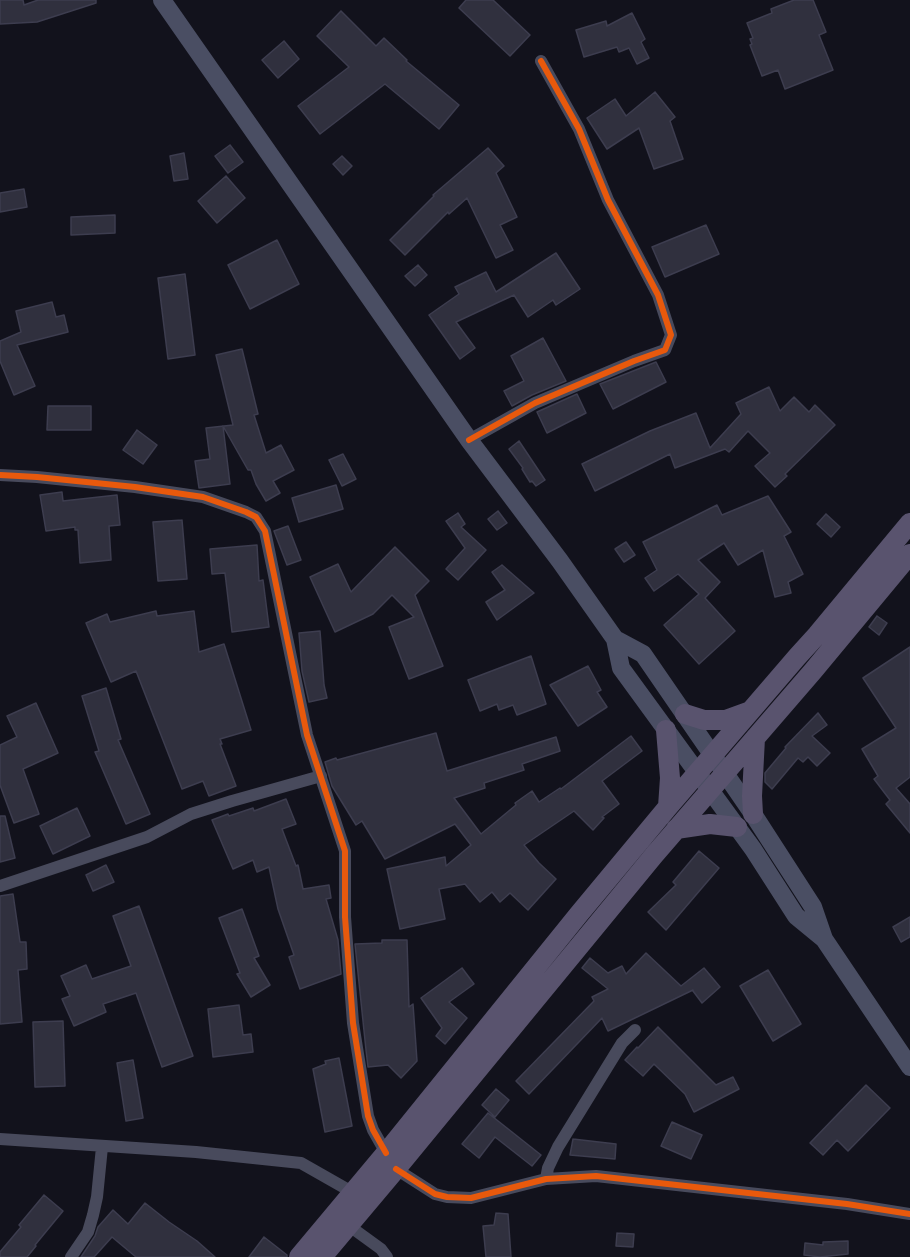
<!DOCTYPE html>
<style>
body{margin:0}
canvas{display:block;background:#12121c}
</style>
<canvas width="910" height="1257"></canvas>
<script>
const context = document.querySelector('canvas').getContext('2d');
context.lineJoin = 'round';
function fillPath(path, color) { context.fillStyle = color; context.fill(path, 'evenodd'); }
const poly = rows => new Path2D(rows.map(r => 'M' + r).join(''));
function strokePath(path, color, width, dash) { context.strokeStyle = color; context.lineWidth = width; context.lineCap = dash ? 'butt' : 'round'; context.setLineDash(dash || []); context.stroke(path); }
const building = poly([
 [0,0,23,0,24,5,38,0,96,0,96,3,37,22,0,24,0,0],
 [466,0,493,0,530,35,510,56,459,8,466,0],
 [794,0,813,0,826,32,819,35,833,70,785,89,778,70,762,76,750,45,752,44,750,39,753,38,747,23,772,13,771,9,794,0],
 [341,11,376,46,384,38,407,60,406,61,459,105,439,129,385,84,320,134,298,106,349,67,317,36,341,11],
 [632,13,645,39,641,42,649,58,637,64,629,48,619,52,617,47,584,57,576,30,606,21,607,26,632,13],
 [284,41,299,59,278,78,262,60,284,41],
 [655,92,675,117,670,121,683,159,654,169,639,128,607,149,587,118,615,99,626,116,655,92],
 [230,145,243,162,228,173,215,156,230,145],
 [488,148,504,166,496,173,517,217,500,225,513,250,496,258,467,198,449,214,448,212,405,255,390,240,434,196,433,195,488,148],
 [184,153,188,179,174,181,170,156,184,153],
 [342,156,352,166,343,175,333,164,342,156],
 [226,176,245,198,217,223,198,201,226,176],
 [24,189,27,207,0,212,0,193,24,189],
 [115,215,115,233,71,235,71,217,115,215],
 [706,225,719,254,665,277,652,247,706,225],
 [277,240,299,284,250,309,228,265,277,240],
 [556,253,580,289,556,305,553,300,528,317,514,295,456,322,475,348,460,359,429,315,459,294,455,287,486,272,496,292,556,253],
 [418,265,427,275,415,286,405,276,418,265],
 [185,274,195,355,168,359,158,278,185,274],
 [52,302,56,317,64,315,68,332,17,345,35,386,14,395,0,361,0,341,21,332,16,311,52,302],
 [543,338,566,381,532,395,512,406,504,391,524,381,511,356,543,338],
 [242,349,258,414,254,415,266,453,281,445,294,470,273,481,280,493,266,501,256,484,251,470,248,470,223,426,230,484,199,488,195,461,210,459,206,428,233,425,216,355,242,349],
 [656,362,666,382,613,409,600,384,656,362],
 [769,387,780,411,794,397,809,412,815,405,835,425,785,474,787,476,775,487,755,466,770,453,748,431,729,452,725,449,675,468,670,454,595,491,582,464,650,431,696,413,710,448,741,414,736,403,769,387],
 [577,394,586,413,547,433,537,412,577,394],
 [48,406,91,406,91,430,47,430,48,406],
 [137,430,157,445,143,464,123,450,137,430],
 [519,441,545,480,536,486,532,481,530,482,522,469,523,468,509,449,519,441],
 [343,454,356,479,342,486,329,460,343,454],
 [336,485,343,509,299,522,292,498,336,485],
 [62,492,63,501,117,495,120,525,109,526,111,560,80,563,78,530,75,530,75,527,46,531,40,495,62,492],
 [768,496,791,532,784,536,803,574,788,582,791,593,775,597,763,550,738,565,724,543,698,560,720,582,705,598,735,631,699,664,664,625,699,594,678,574,654,591,645,578,657,570,643,542,717,505,722,515,768,496],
 [498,511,507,523,497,530,488,519,498,511],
 [458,513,465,524,461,527,486,550,458,580,446,569,465,548,446,521,458,513],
 [826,514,840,527,831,537,817,524,826,514],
 [182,520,187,579,158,581,153,522,182,520],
 [288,526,301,560,287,565,274,531,288,526],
 [626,542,635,555,624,562,615,549,626,542],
 [257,545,259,581,263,580,269,627,232,632,225,573,212,574,210,549,257,545],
 [395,547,429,581,415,595,443,666,409,679,389,627,414,617,392,595,373,614,335,632,310,577,338,564,351,592,395,547],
 [502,565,534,593,497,620,486,602,505,590,492,572,502,565],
 [156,611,157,616,194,611,199,652,224,644,251,730,220,739,222,744,220,744,236,786,209,796,203,781,182,789,136,671,111,682,86,623,107,614,110,622,156,611],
 [877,616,887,623,879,635,869,627,877,616],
 [320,631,324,685,327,698,309,702,302,671,299,633,320,631],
 [910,647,910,777,896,788,910,804,910,833,886,804,890,800,874,779,878,776,862,749,896,728,863,678,910,647],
 [531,656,546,704,517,715,513,705,499,710,497,704,480,711,468,680,531,656],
 [588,666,601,690,597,692,607,707,578,726,550,685,588,666],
 [106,688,121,739,118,740,150,814,126,824,95,752,99,751,82,696,106,688],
 [36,703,58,753,23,769,39,814,14,823,0,785,0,745,17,737,7,716,36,703],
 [818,713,827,725,812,736,830,753,817,766,808,757,803,762,798,758,772,789,765,782,765,773,786,748,785,747,818,713],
 [436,733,447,771,556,737,560,751,522,764,524,770,484,783,485,788,454,798,481,834,516,805,515,803,532,791,539,802,560,788,561,789,631,736,642,751,602,781,619,804,602,817,604,818,593,830,574,811,524,845,539,863,556,879,528,910,510,893,500,902,492,892,480,902,465,884,439,889,445,919,400,929,387,869,445,857,446,866,471,845,455,824,385,859,362,821,356,825,332,786,325,762,336,758,337,760,436,733],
 [286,799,296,824,282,829,296,866,298,865,303,889,329,885,331,898,326,899,338,940,341,974,300,989,289,957,294,955,278,909,269,867,257,872,253,860,233,869,212,820,228,814,229,816,253,808,254,811,286,799],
 [77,808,90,836,53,854,40,826,77,808],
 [0,816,5,816,15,858,0,862,0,816],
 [699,851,719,868,666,930,648,912,676,885,673,882,699,851],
 [106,865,114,882,93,891,86,875,106,865],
 [13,894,20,942,26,942,27,969,18,970,22,1022,0,1024,0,896,13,894],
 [139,906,193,1056,162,1067,136,993,103,1004,106,1012,74,1026,62,999,70,996,61,976,86,965,92,979,131,966,113,916,139,906],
 [242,909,259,956,254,958,270,985,251,997,237,974,240,973,219,918,242,909],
 [910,917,910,937,901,942,893,927,910,917],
 [382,940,407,940,409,1007,413,1004,417,1061,401,1078,388,1065,368,1067,366,1050,355,944,382,943,382,940],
 [646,953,681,986,704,968,720,987,702,1003,693,991,693,990,608,1031,602,1018,529,1094,516,1081,594,1001,592,997,608,989,582,968,590,958,608,973,622,966,626,974,646,953],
 [462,968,474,984,449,1002,467,1018,445,1044,436,1036,442,1028,421,998,462,968],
 [768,970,801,1024,773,1041,740,986,768,970],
 [239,1005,243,1035,251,1034,253,1052,213,1057,208,1009,239,1005],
 [63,1021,65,1086,35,1087,33,1022,63,1021],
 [658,1027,716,1085,733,1077,739,1089,694,1112,685,1094,654,1064,643,1076,625,1060,637,1047,638,1048,658,1027],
 [339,1058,352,1126,325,1132,313,1069,326,1064,325,1061,339,1058],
 [133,1060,143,1118,126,1121,117,1063,133,1060],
 [866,1085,890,1108,848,1151,837,1140,823,1155,810,1143,866,1085],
 [496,1089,509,1100,495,1117,482,1105,496,1089],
 [488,1113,541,1155,532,1166,495,1137,479,1158,462,1144,488,1113],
 [672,1122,702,1135,691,1159,661,1146,672,1122],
 [573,1139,616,1144,615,1159,570,1155,573,1139],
 [44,1195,63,1211,35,1245,36,1246,27,1257,0,1257,0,1252,21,1227,19,1225,44,1195],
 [145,1203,169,1222,197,1241,215,1257,136,1257,112,1237,94,1257,81,1257,95,1236,98,1227,113,1210,128,1224,145,1203],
 [496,1213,508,1214,511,1257,486,1257,483,1226,494,1225,496,1213],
 [617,1233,634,1234,633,1247,616,1246,617,1233],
 [264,1237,287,1255,287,1257,249,1257,264,1237],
 [848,1241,848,1254,820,1257,804,1255,805,1243,823,1245,823,1242,848,1241]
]);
const minor = poly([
 [469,440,535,403,634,361,665,350,671,335,658,295,608,200,579,129,541,61],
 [0,475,37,477,135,487,203,497,246,512,256,517,265,531,307,735,345,851,345,917,353,1023,368,1116,373,1130,386,1153],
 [0,886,147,837,191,814,232,801,321,776],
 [0,1139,196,1152,301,1163,352,1192],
 [396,1169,435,1194,447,1197,471,1198,546,1179,596,1176,847,1204,910,1214],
 [546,1179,548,1168,558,1147,622,1043,635,1030],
 [348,1225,381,1249,387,1257],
 [71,1257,88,1232,93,1215,97,1197,102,1147]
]);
const secondary = poly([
 [162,0,469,440,560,561,615,639,621,668,753,849,796,916,824,939,910,1067],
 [615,639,643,654,753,814,813,907,824,939]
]);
const primary = poly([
 [685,714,704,720,726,720,748,712],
 [666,730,670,778,668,807],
 [753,814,752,796,755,738],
 [676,829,710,824,737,827],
 [299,1257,386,1153,579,914,668,807,797,657,817,635,910,523],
 [322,1257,396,1169,655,854,813,671,910,554]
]);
const cycleway = poly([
 [469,440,535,403,634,361,665,350,671,335,658,295,608,200,579,129,541,61],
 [0,475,37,477,135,487,203,497,246,512,256,517,265,531,307,735,345,851,345,917,353,1023,368,1116,373,1130,386,1153],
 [396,1169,435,1194,447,1197,471,1198,546,1179,596,1176,847,1204,910,1214]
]);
fillPath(building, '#30303e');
strokePath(building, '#3d3d4f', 1.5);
strokePath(minor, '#484a5c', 12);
strokePath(secondary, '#4a4e63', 18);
strokePath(primary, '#59536e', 20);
strokePath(cycleway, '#e8590c', 6);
</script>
